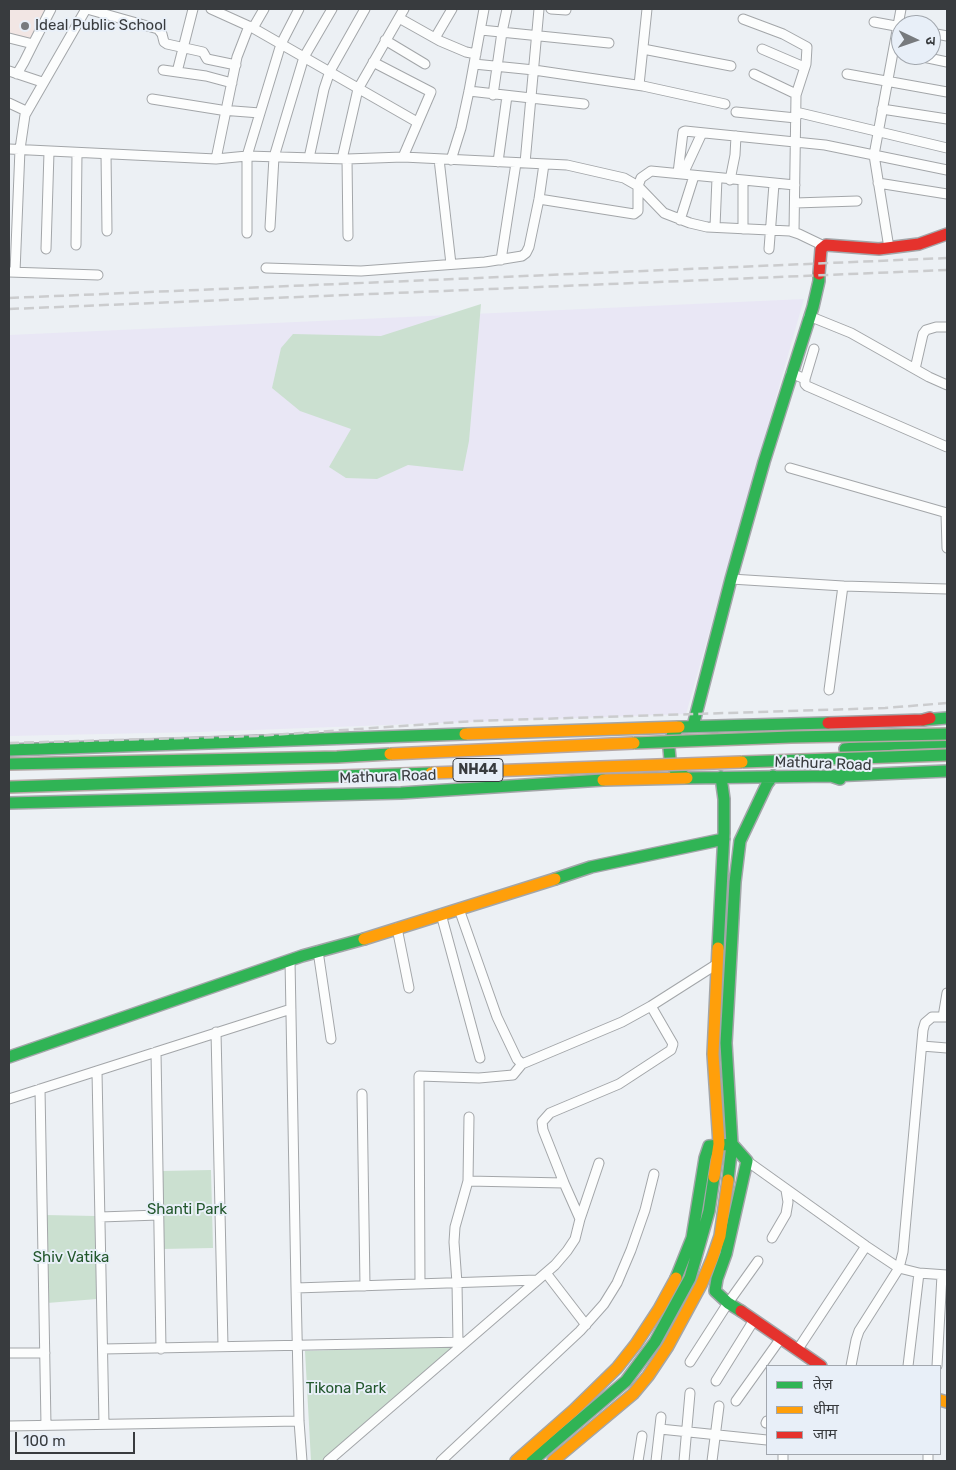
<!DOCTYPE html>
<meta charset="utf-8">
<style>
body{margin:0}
#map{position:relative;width:956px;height:1470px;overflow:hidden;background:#ecf0f4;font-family:Rubik,"Noto Sans Devanagari",sans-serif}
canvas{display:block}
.frame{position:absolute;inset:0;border:10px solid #383b3e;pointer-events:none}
.legend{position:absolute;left:766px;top:1365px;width:175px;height:90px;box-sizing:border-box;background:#e8eff8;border:1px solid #a2a7ae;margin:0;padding:6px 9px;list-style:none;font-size:15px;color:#383b3e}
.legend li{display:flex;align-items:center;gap:10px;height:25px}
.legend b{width:25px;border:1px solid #a2a7ae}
.north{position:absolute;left:891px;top:15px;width:50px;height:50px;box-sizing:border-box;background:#e8eff8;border:1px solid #a2a7ae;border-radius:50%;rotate:93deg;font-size:14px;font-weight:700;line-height:20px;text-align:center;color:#383b3e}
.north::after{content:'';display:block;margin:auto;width:18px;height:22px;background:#777a7e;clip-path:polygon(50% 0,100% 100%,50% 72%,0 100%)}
.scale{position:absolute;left:15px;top:1432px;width:120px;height:22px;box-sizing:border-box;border:2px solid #383b3e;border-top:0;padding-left:6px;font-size:15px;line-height:18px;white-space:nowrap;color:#383b3e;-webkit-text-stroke:4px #e8eff8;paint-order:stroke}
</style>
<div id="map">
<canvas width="956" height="1470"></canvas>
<div class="frame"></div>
<ul class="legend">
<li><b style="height:6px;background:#30b455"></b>तेज़</li>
<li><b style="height:6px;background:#ff9f0a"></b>धीमा</li>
<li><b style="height:6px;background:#e5322d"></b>जाम</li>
</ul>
<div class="north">उ</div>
<div class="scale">100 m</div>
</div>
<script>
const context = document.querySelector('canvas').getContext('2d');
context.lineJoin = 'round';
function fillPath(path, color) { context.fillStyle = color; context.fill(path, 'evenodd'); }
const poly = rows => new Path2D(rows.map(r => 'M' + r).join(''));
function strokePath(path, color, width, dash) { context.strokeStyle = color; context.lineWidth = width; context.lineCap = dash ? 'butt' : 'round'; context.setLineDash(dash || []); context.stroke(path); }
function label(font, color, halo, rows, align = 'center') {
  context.font = font + ' Rubik,sans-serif'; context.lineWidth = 4; context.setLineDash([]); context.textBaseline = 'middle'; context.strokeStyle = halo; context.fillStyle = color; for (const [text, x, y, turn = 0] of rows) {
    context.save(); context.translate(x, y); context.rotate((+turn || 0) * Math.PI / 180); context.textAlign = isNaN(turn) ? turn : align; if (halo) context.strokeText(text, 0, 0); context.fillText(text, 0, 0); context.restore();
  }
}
const industrial = poly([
 [804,299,686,714,199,732,9,736,9,335]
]);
const education = poly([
 [9,9,49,9,37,37,29,40,9,36]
]);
const green = poly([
 [481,304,469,441,463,471,408,465,377,479,346,478,329,467,351,429,300,411,272,388,281,348,293,334,381,336],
 [211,1170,213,1248,162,1249,161,1171],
 [45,1215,96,1216,97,1299,47,1303],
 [454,1346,325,1461,311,1461,305,1351]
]);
const street = poly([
 [87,9,158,29,162,34,164,42,167,44,203,52,207,59,236,65],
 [211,9,253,28,417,122],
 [551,9,566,10],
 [399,18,440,41,466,52,476,54],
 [743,19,783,34,807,47,806,64,796,95,794,232],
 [874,22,901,27],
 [253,28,264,9],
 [481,30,609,43],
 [931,33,947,36],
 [9,38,33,44,51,9],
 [435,38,452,9],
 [385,40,425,64],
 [643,49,731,66],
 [762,49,804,67],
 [914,55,947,62],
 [373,62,431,92,403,157],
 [474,64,534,70,643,86,725,104],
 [163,70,206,76,232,83],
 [9,71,42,82],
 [177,72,193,9],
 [17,74,24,62,33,44],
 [754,74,796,94],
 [847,74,947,92],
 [639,85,647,9],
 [469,91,584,104],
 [493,95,502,32,507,9],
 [152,99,221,110,260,113],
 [9,103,26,111],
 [882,109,947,119],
 [736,112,796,118],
 [796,112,947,148],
 [9,149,216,159,247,156,347,159,403,157,567,165,624,178,638,186,664,213,690,223,707,227,790,231,799,234,824,246],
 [106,154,107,231],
 [309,158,324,89,330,71,365,9],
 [216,159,237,57,249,26],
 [342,159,358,89,404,9],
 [347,159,348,236],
 [439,159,451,264],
 [451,160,461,128,469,91,484,9],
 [498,162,507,96],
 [525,163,539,9],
 [678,173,683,132,685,131,825,145,947,170],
 [683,174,702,133],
 [730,180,735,155,736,136],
 [878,183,947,194],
 [539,199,634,214,638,211,638,186,641,178,651,171,795,185],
 [795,203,857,201],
 [680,220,694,176],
 [270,227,274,157,304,57,332,9],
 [715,227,717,178],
 [743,229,743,181],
 [247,233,247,156,281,44,299,9],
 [76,245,77,153],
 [889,248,874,155,901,9],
 [46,249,49,152],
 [769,249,774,184],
 [501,260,516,163],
 [266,268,361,271,485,262,522,256,526,253,529,247,539,199,544,164],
 [9,272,98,275],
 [15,272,20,149,25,115,86,9],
 [809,316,851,333,929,377,947,385],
 [915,369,923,334,926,330,936,327,947,327],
 [791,373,805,379,805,384,807,386,947,447],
 [805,379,814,349],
 [790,468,947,513],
 [946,513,947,548],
 [731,579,843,586,947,589],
 [829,690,843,586],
 [459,909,497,1017,517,1059,522,1064,622,1022,651,1006,717,964],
 [441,914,480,1058],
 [397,928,409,988],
 [318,951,331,1039],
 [290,960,296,1288,299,1421,302,1461],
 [943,1017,947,993],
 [216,1032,223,1346],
 [922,1046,947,1048],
 [156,1052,161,1349],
 [97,1072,104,1424],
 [40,1089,46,1425],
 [362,1094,365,1286],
 [9,1099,291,1009],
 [747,1161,866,1246,899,1268,919,1273,947,1275],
 [468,1181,564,1183],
 [100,1217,159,1215],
 [580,1219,599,1163],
 [772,1238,786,1214,788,1202,786,1190],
 [546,1273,586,1325],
 [420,1284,419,1076,479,1078,513,1075,522,1064],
 [296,1288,537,1280],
 [458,1343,457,1283,454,1242,455,1227,468,1181,469,1117],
 [103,1349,466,1342],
 [798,1349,866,1246],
 [9,1353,45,1353],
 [690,1362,728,1303,758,1261],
 [851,1366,856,1340,859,1331,899,1268,903,1252,923,1030,925,1023,932,1017,947,1017],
 [908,1366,919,1273],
 [937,1366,942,1275],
 [716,1381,754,1320],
 [736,1401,781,1338],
 [766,1423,767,1421],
 [9,1426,299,1421],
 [660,1429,767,1440],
 [328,1461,555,1265,567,1251,575,1239,580,1219,564,1183,543,1130,542,1122,550,1113,619,1084,671,1050,673,1044,651,1006],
 [441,1461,580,1331,604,1304,617,1283,631,1250,645,1210,654,1174],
 [638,1461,642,1436],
 [656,1461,661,1417],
 [684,1461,690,1393],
 [712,1461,719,1406],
 [783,1461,783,1454],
 [928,1461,928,1454]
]);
const fast = poly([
 [923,720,947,718],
 [828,723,679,727,672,736,669,748,670,759,675,770,687,778,831,776,840,779],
 [693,726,731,579,764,462,813,307,819,281,819,274],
 [845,749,894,744,947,742],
 [9,750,465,734],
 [831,776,947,771],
 [9,803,401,793,603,780],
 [555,879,591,867,724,839],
 [718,948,724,833,724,799,721,777],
 [9,1057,302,956,364,939],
 [728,1180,732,1144,726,1043,735,882,740,841,767,784,773,776],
 [676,1278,692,1238,705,1158,709,1146,732,1144,747,1161,726,1254,717,1279,715,1291,728,1303,741,1311],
 [532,1461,626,1381,655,1342,690,1278,709,1211,714,1177]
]);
const slow = poly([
 [465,734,679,727],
 [603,780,687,778],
 [364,939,555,879],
 [714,1177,719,1144,713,1054,718,948],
 [940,1400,947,1402],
 [516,1461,574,1410,617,1368,636,1344,659,1309,676,1278],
 [553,1461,633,1394,648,1376,668,1346,701,1285,712,1259,720,1236,728,1180]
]);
const jam = poly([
 [819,274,821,249,826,245,879,249,919,244,947,234],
 [828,723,923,720,930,718],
 [741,1311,821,1366]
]);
const rail = poly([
 [9,298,947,258],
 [9,309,947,270],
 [9,743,257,736,474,721,885,708,947,703]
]);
const fastBridge = poly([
 [634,743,791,737,947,734],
 [742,762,947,755],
 [9,764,337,757,390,754],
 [9,787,431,773]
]);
const slowBridge = poly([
 [390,754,634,743],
 [431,773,742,762]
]);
const markers = [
 [25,26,5,"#777a7e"]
];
const shields = [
 [478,770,50]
];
const shieldNames = [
 ["NH44",478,770]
];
const poiNames = [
 ["Ideal Public School",35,26]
];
const streetNames = [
 ["Mathura Road",823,764,2],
 ["Mathura Road",388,777,-2]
];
const parkNames = [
 ["Shanti Park",187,1210],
 ["Shiv Vatika",71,1258],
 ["Tikona Park",346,1389]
];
fillPath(industrial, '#e9e7f5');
fillPath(education, '#f2e6e4');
fillPath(green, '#cbe0d0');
strokePath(street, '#a3a6a9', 11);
strokePath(fast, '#a3a6a9', 14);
strokePath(slow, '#a3a6a9', 14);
strokePath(jam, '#a3a6a9', 14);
strokePath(street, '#fcfdfd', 9);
strokePath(fast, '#30b455', 11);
strokePath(slow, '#ff9f0a', 11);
strokePath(jam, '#e5322d', 11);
strokePath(rail, '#cbccce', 2.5, [10, 5]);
strokePath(fastBridge, '#b4a7a6', 14, []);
strokePath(slowBridge, '#b4a7a6', 14, []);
strokePath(fastBridge, '#30b455', 11);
strokePath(slowBridge, '#ff9f0a', 11);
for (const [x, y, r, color] of markers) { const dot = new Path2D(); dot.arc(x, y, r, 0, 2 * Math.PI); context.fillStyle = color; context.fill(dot); strokePath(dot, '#e8eff8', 2); }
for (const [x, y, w] of shields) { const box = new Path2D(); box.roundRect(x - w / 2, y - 11.5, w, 23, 4); context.fillStyle = '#e8eff8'; context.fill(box); strokePath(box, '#383b3e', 1); }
label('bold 14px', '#383b3e', null, shieldNames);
label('15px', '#383b3e', '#e8eff8', poiNames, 'left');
label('15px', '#383b3e', '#e8eff8', streetNames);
label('15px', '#22572c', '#e8eff8', parkNames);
</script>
